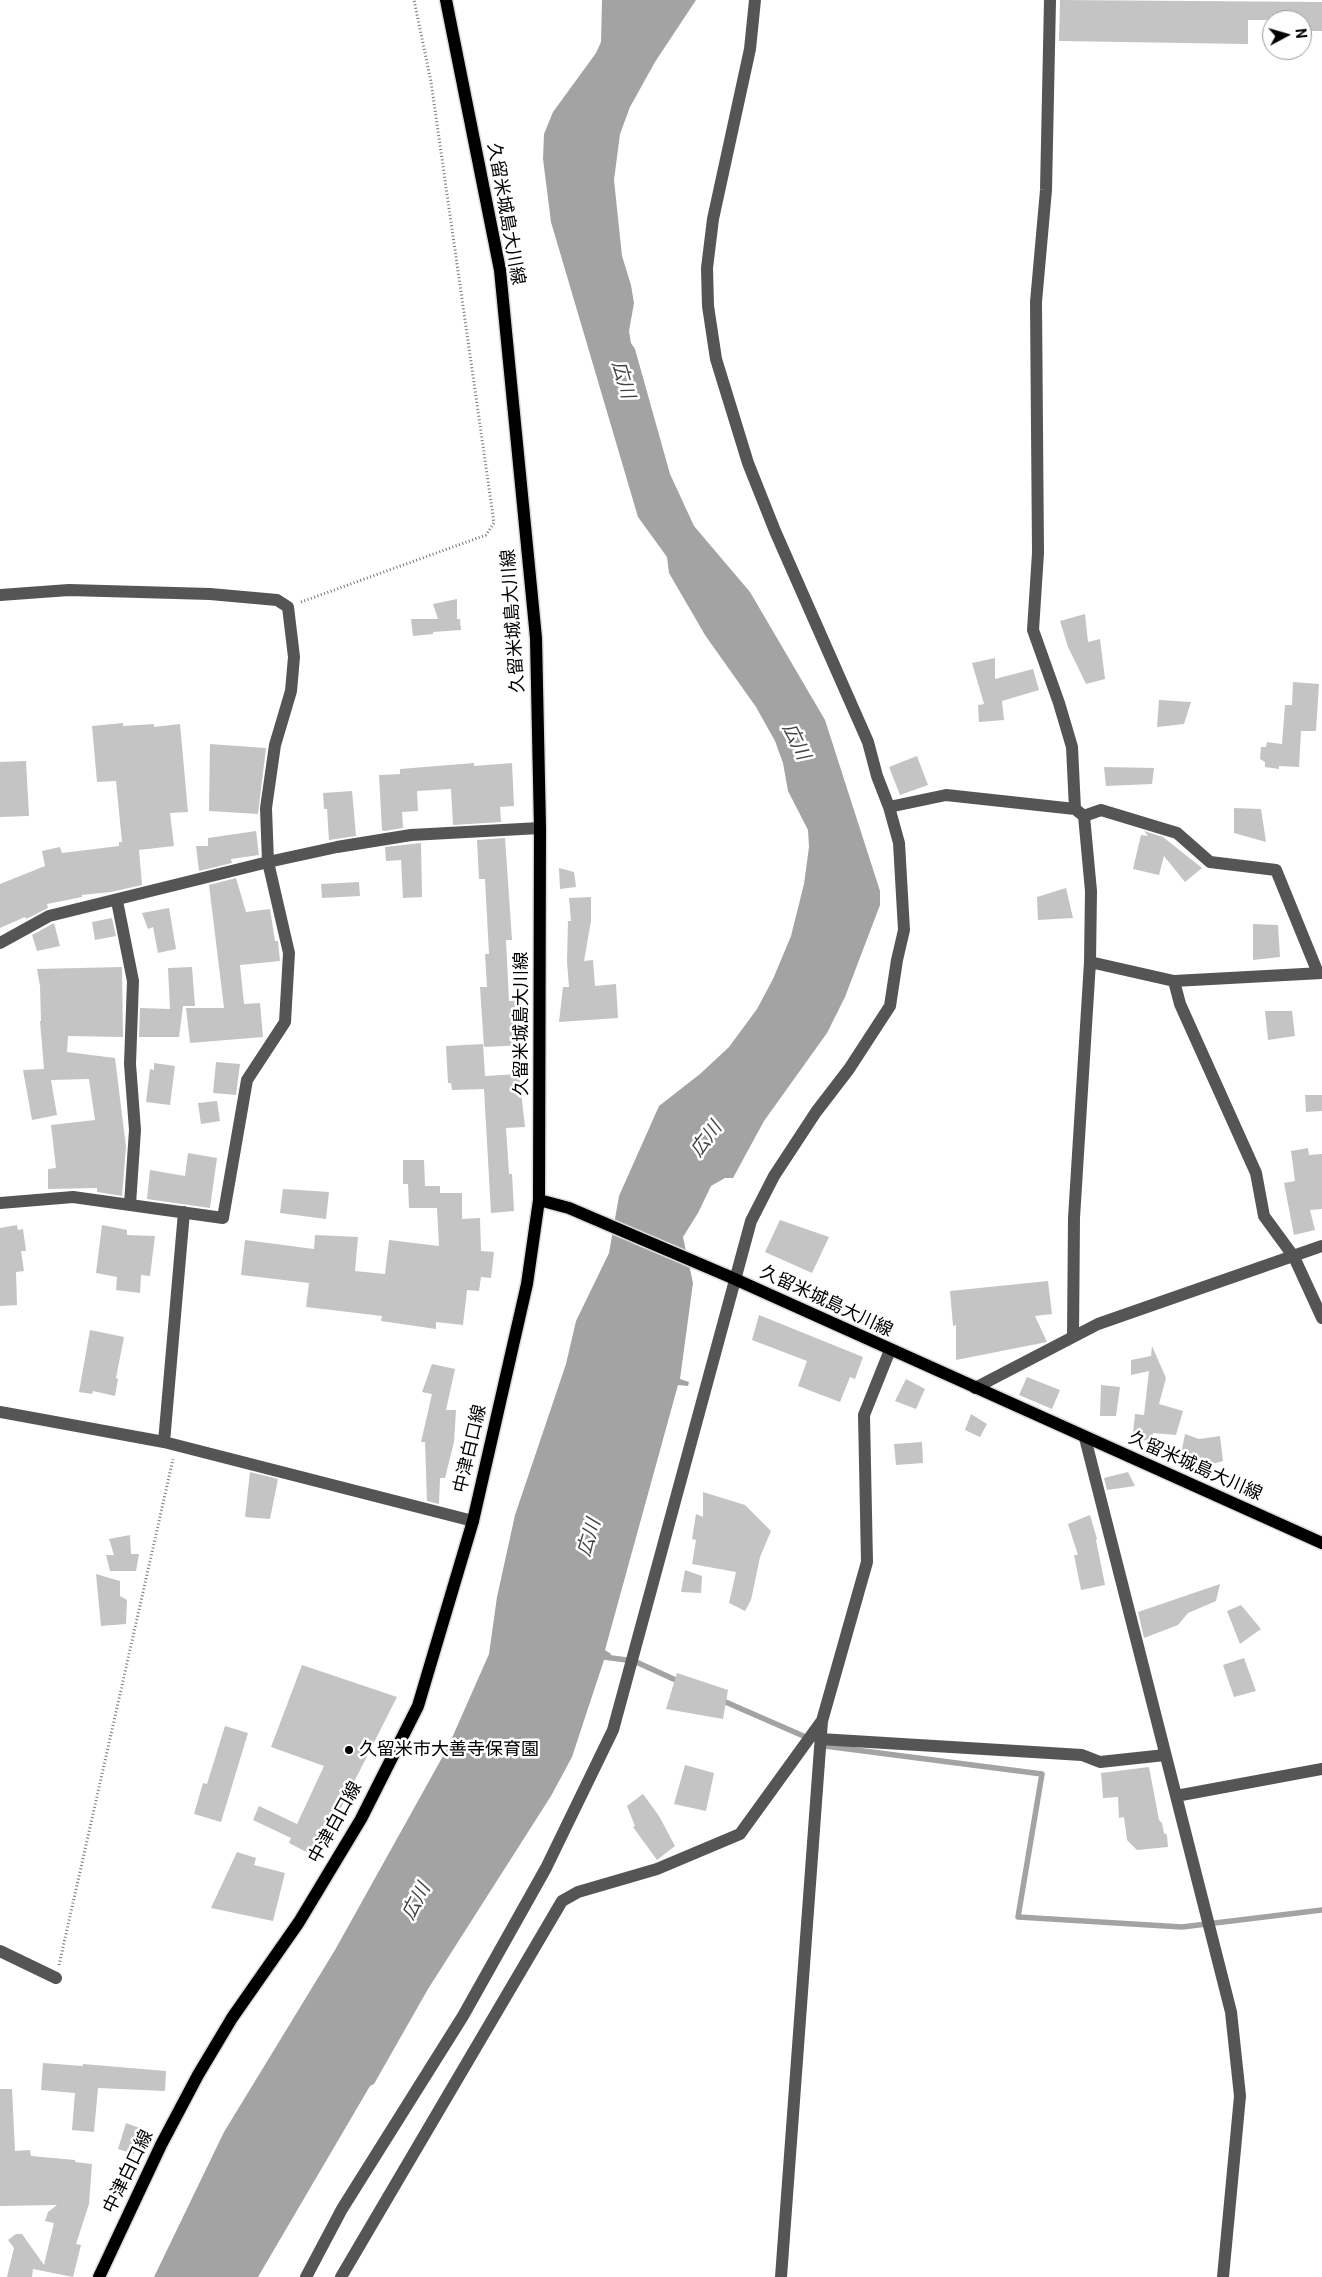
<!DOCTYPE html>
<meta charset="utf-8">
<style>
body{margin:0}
#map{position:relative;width:1322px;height:2277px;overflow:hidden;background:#fff;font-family:Roboto,sans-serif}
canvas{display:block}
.north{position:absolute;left:1262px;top:10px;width:50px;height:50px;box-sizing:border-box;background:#fff;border:1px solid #999;border-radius:50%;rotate:84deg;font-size:14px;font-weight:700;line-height:20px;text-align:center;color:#000}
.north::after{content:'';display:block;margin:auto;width:18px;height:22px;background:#000;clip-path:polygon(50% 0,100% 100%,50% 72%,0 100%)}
</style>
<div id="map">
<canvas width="1322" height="2277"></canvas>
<div class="north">N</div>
</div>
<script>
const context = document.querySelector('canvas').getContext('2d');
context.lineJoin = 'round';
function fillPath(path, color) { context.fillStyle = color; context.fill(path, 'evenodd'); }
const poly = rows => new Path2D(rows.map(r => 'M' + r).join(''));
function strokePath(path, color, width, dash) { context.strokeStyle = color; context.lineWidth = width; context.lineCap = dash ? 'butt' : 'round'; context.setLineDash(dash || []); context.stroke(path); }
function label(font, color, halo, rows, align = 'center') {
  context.font = font + ' Roboto,"Noto Sans JP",sans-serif'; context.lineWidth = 5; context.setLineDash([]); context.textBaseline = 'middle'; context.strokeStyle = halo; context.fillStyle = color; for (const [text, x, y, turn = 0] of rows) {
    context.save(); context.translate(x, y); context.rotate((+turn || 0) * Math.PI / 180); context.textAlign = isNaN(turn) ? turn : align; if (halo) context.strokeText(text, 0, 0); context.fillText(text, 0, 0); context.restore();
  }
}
const water = poly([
 [602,0,696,0,655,62,630,107,620,134,614,180,622,256,631,285,634,303,629,331,631,343,635,349,670,474,694,526,750,592,825,720,880,891,880,905,845,997,827,1033,764,1121,733,1178,725,1178,711,1186,698,1213,683,1237,693,1283,680,1379,689,1382,688,1386,678,1385,605,1650,611,1654,609,1659,604,1660,572,1757,551,1796,428,1989,374,2084,370,2086,258,2277,154,2277,224,2132,335,1950,448,1747,489,1654,497,1597,515,1515,566,1364,576,1321,609,1253,619,1196,659,1106,700,1074,729,1047,757,1009,773,979,791,936,804,884,809,847,808,830,788,791,783,763,775,741,756,707,705,635,669,573,667,557,638,517,551,222,543,159,544,134,553,112,596,53,601,42]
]);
const stream = poly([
 [604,1657,634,1661,680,1682],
 [721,1700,808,1738],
 [819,1743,825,1746,1042,1774,1018,1917,1182,1927,1322,1910]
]);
const building = poly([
 [1060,0,1322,2,1322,31,1302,31,1302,20,1248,20,1248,44,1059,41],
 [457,599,457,619,460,619,461,630,433,632,433,634,413,636,411,619,438,619,433,604],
 [1085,614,1088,642,1100,639,1105,679,1086,684,1068,647,1060,621],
 [995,658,995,679,1033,669,1039,690,1002,701,1004,720,979,722,978,705,984,704,972,663],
 [1293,682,1319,684,1316,731,1301,731,1299,767,1279,766,1279,769,1265,767,1265,762,1260,759,1261,747,1266,747,1267,742,1282,744,1285,705,1292,705],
 [1159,700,1191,702,1184,724,1157,727],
 [123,723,123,726,154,724,154,727,180,724,188,812,170,813,174,846,139,850,142,885,111,892,82,895,82,897,47,904,48,908,26,919,25,917,0,928,0,884,45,866,42,851,60,847,62,853,119,846,119,842,122,842,116,781,97,782,92,726],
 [210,744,266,748,258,814,209,811],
 [917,756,928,785,900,795,889,767],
 [26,761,29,816,0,817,0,762],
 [474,763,474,766,512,763,514,806,500,807,501,822,453,825,451,789,417,791,418,811,402,812,403,828,384,831,382,830,379,775,400,774,400,769],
 [1104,767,1154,768,1152,784,1106,786],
 [352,791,356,836,329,840,327,809,324,809,323,793],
 [1234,808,1261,809,1266,842,1234,833],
 [256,831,259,855,231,859,232,863,199,871,196,846,208,846,208,838],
 [1144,831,1163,837,1202,868,1185,882,1164,856,1159,875,1133,869,1141,835,1148,836],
 [505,838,512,940,506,940,509,1001,521,1000,526,1045,484,1047,480,987,487,987,485,954,489,954,485,879,479,879,477,840],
 [421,843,422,897,403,898,401,860,386,861,385,847],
 [559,868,574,872,576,887,560,889],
 [236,878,246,912,270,909,275,941,278,941,280,961,240,965,244,1004,260,1003,263,1037,190,1043,186,1008,224,1008,209,885],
 [359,882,360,896,322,898,321,884],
 [1066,888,1073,918,1038,920,1037,897],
 [591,897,591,921,584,961,593,960,595,986,616,984,618,1018,559,1022,563,987,569,987,567,962,568,921,571,921,569,898],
 [169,908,176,949,158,953,153,927,148,929,142,913],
 [112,918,116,936,95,940,92,922],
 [54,923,60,946,37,951,32,935],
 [1253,924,1278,925,1280,957,1253,960],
 [122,967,123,1037,68,1036,67,1052,115,1058,126,1147,122,1196,97,1192,97,1188,48,1189,48,1169,56,1168,51,1125,95,1120,89,1079,51,1080,57,1115,32,1120,23,1070,44,1069,40,1021,41,1021,40,986,37,969],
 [192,967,195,1006,183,1006,179,1037,139,1037,140,1008,170,1009,168,968],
 [1265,1011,1292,1011,1295,1036,1268,1040],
 [483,1044,485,1076,519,1074,525,1127,506,1128,509,1174,512,1174,514,1211,491,1213,484,1089,452,1090,451,1083,448,1083,446,1046],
 [216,1062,240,1064,236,1095,213,1093],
 [154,1063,175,1066,170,1105,146,1102,150,1069,154,1070],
 [1305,1095,1322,1095,1322,1111,1306,1112],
 [217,1101,220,1121,201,1124,198,1103],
 [1308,1148,1309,1155,1322,1154,1322,1209,1310,1210,1315,1230,1294,1235,1284,1183,1295,1181,1291,1151],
 [188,1153,217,1158,210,1208,147,1199,150,1170,185,1176],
 [403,1160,424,1160,425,1186,440,1186,440,1193,462,1193,462,1219,480,1218,481,1251,494,1252,491,1278,481,1277,479,1291,467,1290,463,1325,436,1322,436,1329,381,1321,382,1316,306,1307,309,1283,241,1275,245,1240,314,1249,315,1235,358,1237,355,1271,385,1274,389,1240,439,1246,437,1208,409,1208,408,1184,403,1184],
 [283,1189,329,1192,326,1219,280,1213],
 [780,1220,829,1237,812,1273,765,1252],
 [17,1225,18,1230,23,1229,26,1251,21,1251,24,1271,16,1272,17,1305,0,1306,0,1228],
 [102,1225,127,1230,127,1235,155,1236,150,1276,141,1275,140,1293,116,1290,117,1277,96,1273],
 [1048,1281,1052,1314,1035,1316,1047,1342,956,1360,956,1325,953,1326,950,1291],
 [759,1315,863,1357,855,1379,850,1377,840,1402,798,1386,807,1361,752,1340],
 [90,1330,124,1337,116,1378,118,1379,115,1396,93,1391,92,1394,79,1392],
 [1152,1346,1166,1378,1159,1404,1183,1411,1176,1435,1153,1433,1151,1441,1141,1440,1142,1435,1133,1434,1135,1414,1144,1415,1149,1371,1131,1375,1131,1360,1151,1356],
 [432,1364,455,1369,446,1410,456,1410,454,1442,445,1478,440,1478,439,1504,427,1501,425,1442,421,1442,432,1394,422,1392],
 [1027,1377,1060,1390,1052,1409,1019,1395],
 [906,1379,925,1389,916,1409,895,1401],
 [1101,1385,1120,1387,1116,1416,1100,1416],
 [971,1414,987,1424,980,1437,965,1430],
 [1185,1434,1199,1439,1220,1436,1223,1461,1209,1465,1208,1459,1180,1459],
 [922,1442,923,1463,896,1465,894,1444],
 [250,1472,278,1479,270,1519,245,1517],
 [1128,1472,1135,1486,1107,1490,1104,1478],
 [703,1492,745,1505,771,1531,760,1557,751,1600,745,1611,729,1603,736,1572,692,1564,696,1540,692,1539,696,1514,703,1517],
 [1090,1515,1097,1539,1096,1540,1105,1585,1081,1590,1074,1555,1078,1555,1068,1524],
 [130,1535,131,1554,139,1554,136,1571,110,1571,106,1555,114,1555,109,1539],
 [685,1570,702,1576,701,1593,681,1592],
 [96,1574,120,1581,120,1596,127,1600,126,1624,101,1626],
 [1220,1584,1216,1601,1188,1613,1178,1625,1144,1638,1138,1612],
 [1241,1605,1261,1629,1240,1644,1227,1611],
 [1244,1658,1256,1691,1234,1697,1223,1665],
 [302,1665,397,1697,316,1857,289,1843,291,1838,253,1820,259,1806,297,1824,324,1766,271,1747],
 [677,1673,728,1690,723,1719,666,1709],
 [225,1726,248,1733,221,1822,194,1814,203,1783,207,1784],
 [685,1765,714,1773,706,1811,674,1804],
 [1149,1767,1159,1820,1162,1823,1164,1833,1167,1835,1168,1847,1137,1850,1127,1840,1124,1817,1119,1818,1118,1797,1103,1798,1101,1773],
 [643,1794,659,1816,675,1846,657,1860,633,1827,635,1826,627,1806],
 [237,1852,256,1858,254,1865,285,1873,273,1921,211,1908],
 [43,2063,83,2066,83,2064,166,2071,165,2091,98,2088,94,2132,72,2130,75,2093,41,2090],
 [0,2089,12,2089,15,2151,30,2150,31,2156,75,2160,75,2162,92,2164,89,2204,76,2244,81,2245,73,2277,33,2269,32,2277,7,2277,14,2248,8,2240,16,2234,22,2234,44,2265,54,2223,45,2221,48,2212,57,2205,0,2206],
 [126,2123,142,2129,134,2154,118,2149]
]);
const path = poly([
 [301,602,486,535,494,523,431,82,414,0],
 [59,1965,173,1459]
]);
const minor = poly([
 [1050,0,1046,190,1036,302,1038,553,1033,630,1059,703,1072,747,1075,809],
 [0,595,69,590,210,594,277,600,288,607,294,657,291,691,275,745,266,808,268,862,289,953,285,1022,247,1080,223,1218,73,1197,0,1203],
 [889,807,946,795,1075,809,1084,816,1091,891,1090,962,1174,981,1180,1004,1256,1173,1264,1216,1294,1257,1322,1318],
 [1084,816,1101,810,1177,833,1210,862,1276,870,1318,973],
 [117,901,133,981,130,1064,135,1130,130,1204],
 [0,943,49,916,268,862,337,847,411,835,540,828],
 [1174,981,1322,973],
 [1073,1337,1074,1218,1090,962],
 [975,1388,1098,1324,1322,1246],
 [0,1412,164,1442,473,1521],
 [1085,1438,1231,2012,1240,2096,1223,2277],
 [164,1442,184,1212],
 [820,1739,1082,1755,1100,1762,1165,1755],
 [1176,1796,1322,1769],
 [0,1951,56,1978],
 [306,2277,342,2209,463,2016,546,1868,613,1730,751,1221,774,1176,816,1112,849,1069,890,1006,897,960,904,930,899,843,889,807,877,776,868,742,775,531,748,463,716,359,708,306,707,268,713,219,750,49,755,0],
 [341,2277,562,1901,578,1892,657,1869,740,1834,821,1722],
 [781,2277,822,1721,867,1562,864,1415,890,1350]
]);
const major = poly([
 [539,1200,569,1208,728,1276,1322,1543],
 [99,2277,161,2145,198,2075,232,2018,299,1922,361,1819,418,1706,473,1521,527,1284,539,1200,540,828,536,638,500,270,446,0]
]);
const markers = [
 [349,1750,5,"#000"]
];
const streetNames = [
 ["久留米城島大川線",505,214,80],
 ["久留米城島大川線",514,621,-94],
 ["久留米城島大川線",522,1024,-90],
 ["久留米城島大川線",826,1302,25],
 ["中津白口線",471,1449,-77],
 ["久留米城島大川線",1195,1467,24],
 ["中津白口線",336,1823,-61],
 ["中津白口線",129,2172,-64]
];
const poiNames = [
 ["久留米市大善寺保育園",359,1750]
];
const waterNames = [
 ["広川",622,380,74],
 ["広川",795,742,64],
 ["広川",707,1140,-53],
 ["広川",590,1538,-73],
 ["広川",417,1902,-62]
];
fillPath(water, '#a3a3a3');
strokePath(stream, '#a3a3a3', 5.5);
fillPath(building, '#c4c4c4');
strokePath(major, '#dbdbdb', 15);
strokePath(path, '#777', 3, [1, 2.5]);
strokePath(minor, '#555', 12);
strokePath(major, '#000', 12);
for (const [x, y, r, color] of markers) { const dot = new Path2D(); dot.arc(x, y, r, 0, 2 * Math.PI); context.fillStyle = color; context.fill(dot); strokePath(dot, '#fff', 2); }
label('18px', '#000', '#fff', streetNames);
label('18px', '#000', '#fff', poiNames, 'left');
label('italic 19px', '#444', '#fff', waterNames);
</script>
